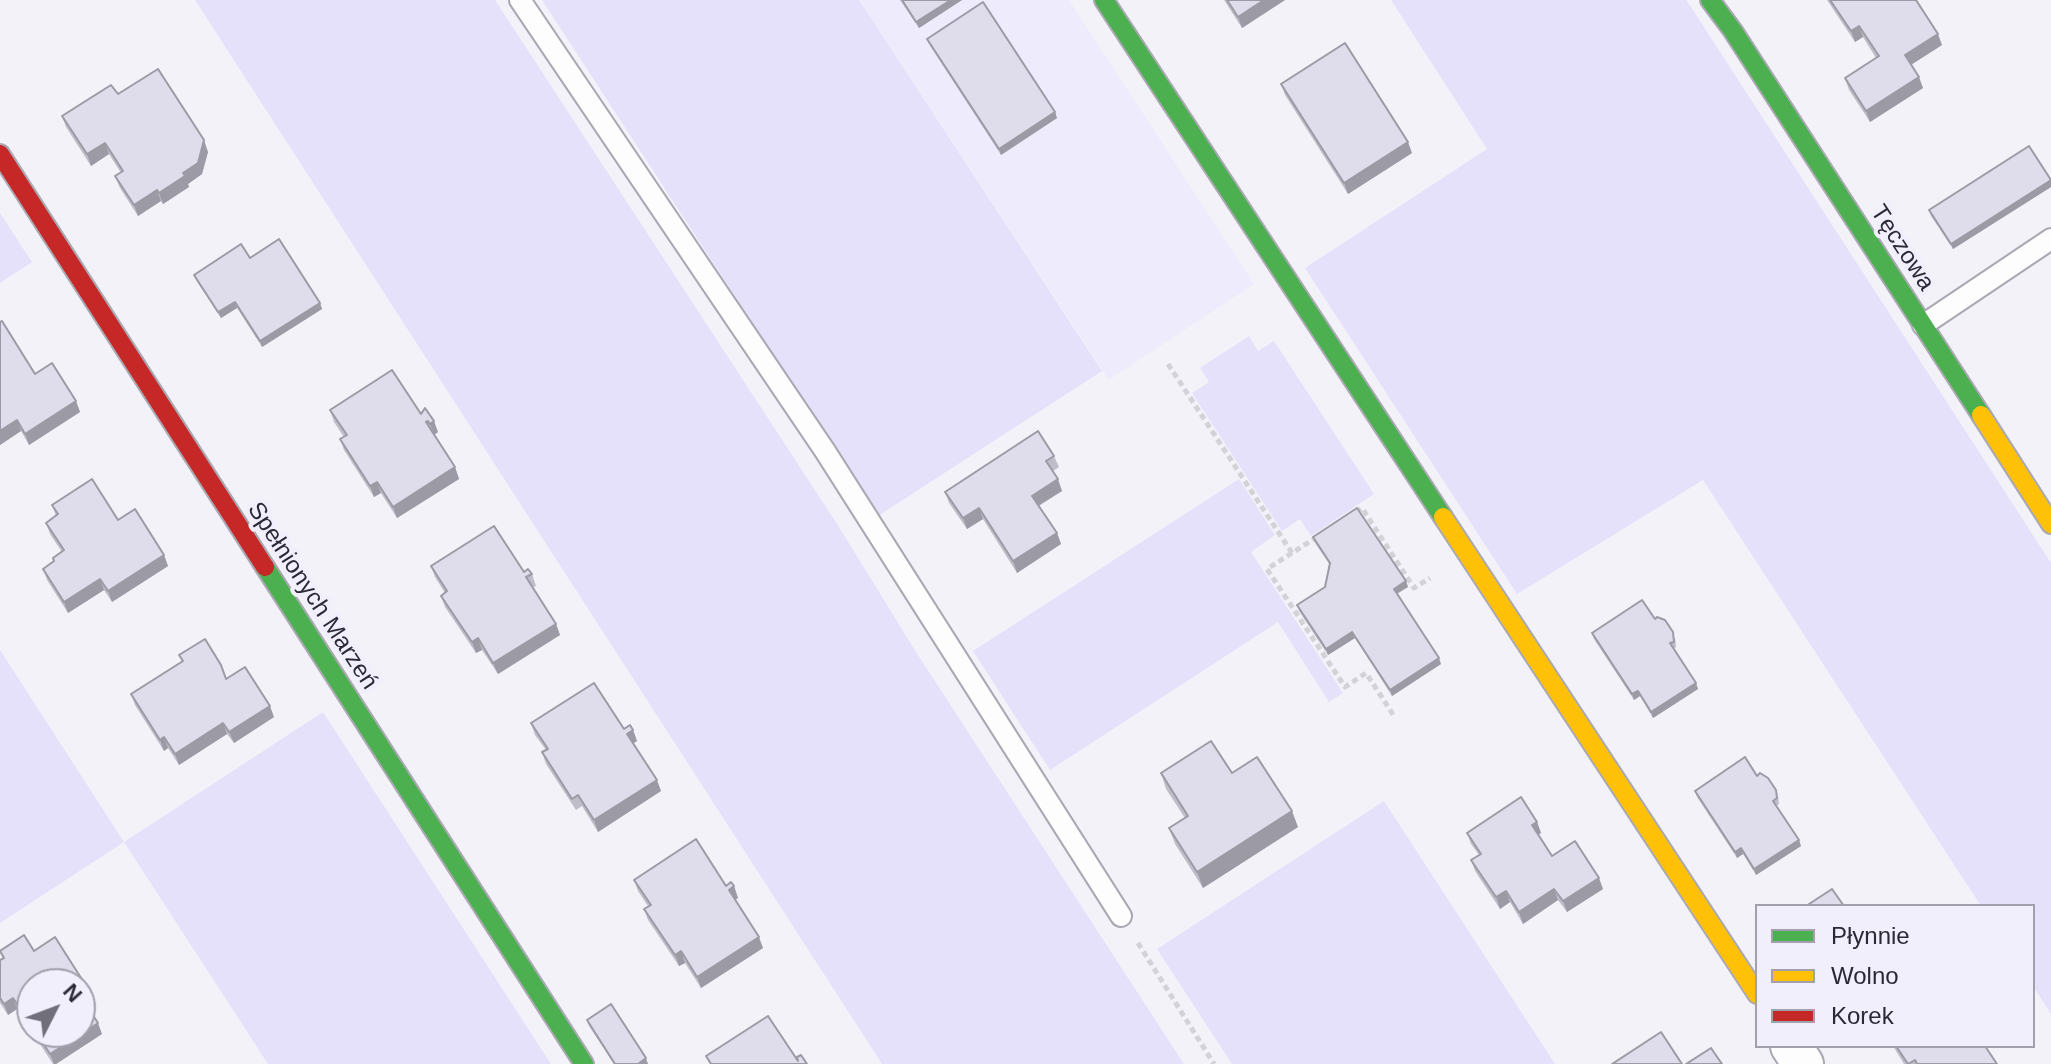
<!DOCTYPE html>
<meta charset="utf-8">
<style>
body{margin:0}
#map{position:relative;width:2051px;height:1064px;overflow:hidden;background:#f3f2f9;font-family:Helvetica,sans-serif}
canvas{display:block}
.legend{position:absolute;left:1755px;top:904px;width:280px;height:144px;box-sizing:border-box;background:#f1effc;border:2px solid #a2a0ac;margin:0;padding:10px 14px;list-style:none;font-size:24px;color:#2b2935}
.legend li{display:flex;align-items:center;gap:16px;height:40px}
.legend b{width:40px;border:2px solid #a2a0ac}
.north{position:absolute;left:16px;top:968px;width:80px;height:80px;box-sizing:border-box;background:#f1effc;border:2px solid #a2a0ac;border-radius:50%;rotate:48deg;font-size:22px;font-weight:700;line-height:32px;text-align:center;color:#2b2935}
.north::after{content:'';display:block;margin:auto;width:28px;height:36px;background:#716f7a;clip-path:polygon(50% 0,100% 100%,50% 72%,0 100%)}
</style>
<div id="map">
<canvas width="2051" height="1064"></canvas>
<ul class="legend">
<li><b style="height:10px;background:#4caf50"></b>Płynnie</li>
<li><b style="height:10px;background:#ffc107"></b>Wolno</li>
<li><b style="height:10px;background:#c62828"></b>Korek</li>
</ul>
<div class="north">N</div>
</div>
<script>
const context = document.querySelector('canvas').getContext('2d');
context.lineJoin = 'round';
function fillPath(path, color) { context.fillStyle = color; context.fill(path, 'evenodd'); }
const poly = rows => new Path2D(rows.map(r => 'M' + r).join(''));
function strokePath(path, color, width, dash) { context.strokeStyle = color; context.lineWidth = width; context.lineCap = dash ? 'butt' : 'round'; context.setLineDash(dash || []); context.stroke(path); }
function label(font, color, halo, rows, align = 'center') {
  context.font = font + ' Helvetica,sans-serif'; context.lineWidth = 8; context.setLineDash([]); context.textBaseline = 'middle'; context.strokeStyle = halo; context.fillStyle = color; for (const [text, x, y, turn = 0] of rows) {
    context.save(); context.translate(x, y); context.rotate((+turn || 0) * Math.PI / 180); context.textAlign = isNaN(turn) ? turn : align; if (halo) context.strokeText(text, 0, 0); context.fillText(text, 0, 0); context.restore();
  }
}
const built = poly([
 [859,0,1069,0,1254,284,1109,380]
]);
const green = poly([
 [195,0,495,0,839,527,916,652,1184,1064,882,1064],
 [542,0,859,0,1102,371,878,516],
 [1391,0,1686,0,1691,7,2051,563,2051,1014,2033,986,2033,906,1981,906,1703,480,1517,594,1305,268,1487,149],
 [0,213,32,262,0,283],
 [1249,336,1258,351,1274,341,1374,494,1311,536,1300,519,1282,531,1192,393,1209,382,1200,368],
 [1239,479,1275,535,1251,552,1343,693,1329,702,1278,622,1050,770,973,651],
 [0,650,124,842,323,712,551,1064,268,1064,124,842,0,923],
 [1384,801,1555,1064,1232,1064,1157,949]
]);
const path = poly([
 [1168,364,1292,553,1317,537],
 [1356,512,1362,508,1414,588,1430,578],
 [1292,553,1267,569,1345,687,1366,673,1394,716],
 [1138,943,1214,1064]
]);
const lane = poly([
 [520,0,825,451,1121,916],
 [1923,325,2051,239]
]);
const street = poly([
 [1791,1046,1803,1064]
]);
const fast = poly([
 [1104,0,1443,517],
 [1710,0,1733,31,1981,415],
 [265,567,584,1064]
]);
const slow = poly([
 [1981,415,2051,524],
 [1443,517,1757,994]
]);
const jam = poly([
 [0,154,265,567]
]);
const wall = poly([
 [900,0,962,0,919,28],
 [1224,0,1285,0,1242,28],
 [1827,0,1916,0,1942,45,1911,65,1923,88,1870,122,1849,90,1845,78,1876,58,1863,37,1855,42],
 [927,39,1055,112,1057,118,1001,155,929,44],
 [1281,84,1412,153,1348,194,1285,95],
 [118,94,208,152,202,174,188,184,189,187,163,204,161,201,138,216,120,188,115,176,121,173,109,154,91,166,66,127,62,116],
 [2051,180,2051,187,1953,249,1931,216,1929,210],
 [250,258,320,303,322,309,262,347,237,308,221,318,196,280,194,275],
 [0,322,35,374,76,401,80,412,29,445,21,431,0,445],
 [330,410,421,414,438,432,434,435,455,467,459,479,397,518,381,493,374,497,344,450,340,439,344,437,334,422],
 [1054,456,1059,467,1053,471,1062,491,1039,506,1057,533,1061,544,1017,573,983,519,967,529,949,503,945,492],
 [52,505,118,520,164,555,168,566,112,602,104,590,68,613,47,580,43,569,54,562,62,552,50,534,46,523,56,516],
 [1313,537,1406,581,1408,587,1397,594,1441,664,1392,696,1355,638,1328,655,1299,611,1297,605,1325,587,1330,565,1315,543],
 [431,566,524,572,532,574,536,586,533,587,556,624,560,635,498,674,482,650,476,653,445,607,441,596,445,593,435,577],
 [1592,633,1675,638,1676,647,1674,649,1696,683,1698,689,1653,718,1640,696,1634,700,1594,639],
 [179,655,226,679,274,717,234,743,227,734,179,765,168,748,164,751,135,705,131,694,182,662],
 [531,723,633,730,637,741,633,743,661,791,598,832,582,806,576,810,546,764,542,752,546,750,535,735],
 [1161,773,1232,773,1298,827,1203,888,1175,844,1169,828,1185,818,1166,789],
 [1757,776,1778,796,1779,804,1776,806,1799,840,1801,846,1756,875,1743,854,1737,858,1697,797,1695,791],
 [1537,822,1541,833,1538,835,1552,856,1603,889,1567,912,1558,900,1523,924,1510,902,1500,909,1475,871,1471,860,1479,855,1471,844,1467,833],
 [634,880,734,886,738,898,735,900,763,948,701,988,685,963,679,966,648,920,644,909,648,906,638,891],
 [0,951,34,951,83,981,88,992,81,996,102,1034,56,1064,53,1064,32,1032,80,1032,32,984,32,1032,17,1009,8,1015,0,1003,0,960,3,959],
 [587,1020,648,1064,614,1064,589,1026],
 [1893,1046,1985,1046,1997,1064,1904,1064]
]);
const shadedWall = poly([
 [951,0,962,0,919,28,916,22],
 [1264,0,1285,0,1242,28,1238,17],
 [1859,26,1863,37,1855,42,1851,31],
 [1938,34,1942,45,1909,66,1905,55],
 [1919,77,1923,88,1870,122,1866,111],
 [1055,112,1057,118,1001,155,999,149],
 [204,140,208,152,202,174,188,184,189,187,163,204,159,193,183,173],
 [1408,142,1412,153,1348,194,1344,183],
 [105,143,109,154,91,166,87,154],
 [2051,180,2051,187,1953,249,1951,244],
 [157,190,161,201,138,216,134,205],
 [235,302,237,308,221,318,218,312],
 [320,303,322,309,262,347,260,341],
 [76,401,80,412,29,445,25,434],
 [17,420,21,431,0,445,0,431],
 [434,421,438,432,434,435,430,424],
 [455,467,459,479,397,518,393,507],
 [1058,479,1062,491,1036,507,1032,496],
 [377,482,381,493,374,497,370,486],
 [979,508,983,519,967,529,963,518],
 [1057,533,1061,544,1017,573,1013,561],
 [164,555,168,566,112,602,108,591],
 [100,579,104,590,68,613,64,602],
 [1406,581,1408,587,1396,594,1394,589],
 [556,624,560,635,498,674,493,663],
 [1352,632,1355,638,1328,655,1326,649],
 [478,638,482,650,476,653,472,642],
 [1439,658,1441,664,1392,696,1390,690],
 [1696,683,1698,689,1653,718,1651,712],
 [1638,691,1640,696,1634,700,1632,694],
 [270,706,274,717,234,743,229,732],
 [223,723,227,734,179,765,175,754],
 [633,730,637,741,631,745,627,734],
 [164,737,168,748,164,751,160,740],
 [657,780,661,791,598,832,594,820],
 [1292,811,1298,827,1203,888,1197,872],
 [1537,822,1541,833,1536,836,1532,825],
 [1799,840,1801,846,1756,875,1754,869],
 [1741,848,1743,854,1737,858,1735,852],
 [1599,878,1603,889,1567,912,1563,901],
 [734,886,738,898,733,901,729,890],
 [1554,889,1558,900,1523,924,1519,912],
 [1506,891,1510,902,1500,909,1496,897],
 [759,937,763,948,701,988,697,977],
 [681,951,685,963,679,966,675,955],
 [83,981,88,992,80,997,80,984,79,984],
 [13,998,17,1009,8,1015,4,1004],
 [98,1023,102,1034,56,1064,54,1064,50,1054],
 [646,1058,648,1064,638,1064]
]);
const building = poly([
 [902,0,951,0,916,22,902,0],
 [1227,0,1264,0,1238,17,1227,0],
 [1830,0,1916,0,1938,34,1905,55,1919,77,1866,111,1845,78,1879,56,1859,26,1851,31,1830,0],
 [983,2,1055,112,999,149,927,39,983,2],
 [1345,43,1408,142,1344,183,1281,84,1345,43],
 [158,69,204,140,198,163,183,173,185,176,159,193,157,190,134,205,115,176,123,171,105,143,87,154,62,116,111,85,118,94,158,69],
 [2029,146,2051,180,1951,244,1929,210,2029,146],
 [279,239,320,303,260,341,235,302,218,312,194,275,241,244,250,258,279,239],
 [2,321,35,374,52,363,76,401,25,434,17,420,0,431,0,322,2,321],
 [392,370,421,414,425,408,434,421,430,424,428,421,426,422,455,467,393,507,377,482,370,486,340,439,347,435,330,410,392,370],
 [1038,431,1054,456,1046,461,1058,479,1032,496,1057,533,1013,561,979,508,963,518,945,492,1038,431],
 [92,479,118,520,135,509,164,555,108,591,100,579,64,602,43,569,54,561,53,558,64,550,46,523,58,514,52,505,92,479],
 [1357,508,1406,581,1394,589,1439,658,1390,690,1352,632,1326,649,1297,605,1325,587,1330,563,1313,537,1357,508],
 [494,526,524,572,528,569,532,574,526,577,556,624,493,663,478,638,472,642,441,596,447,591,431,566,494,526],
 [1642,600,1655,619,1657,617,1665,620,1673,632,1674,642,1670,643,1696,683,1651,712,1638,691,1632,694,1592,633,1642,600],
 [205,639,221,665,226,679,245,667,270,706,229,732,223,723,175,754,164,737,160,740,131,694,183,661,179,655,205,639],
 [594,683,624,729,630,725,633,730,627,734,657,780,594,820,578,795,572,799,542,752,548,749,531,723,594,683],
 [1211,741,1232,773,1257,757,1292,811,1197,872,1169,828,1188,816,1161,773,1211,741],
 [1745,757,1757,776,1760,773,1768,778,1776,790,1777,798,1773,801,1799,840,1754,869,1741,848,1735,852,1695,791,1745,757],
 [1521,797,1537,822,1532,825,1552,856,1575,841,1599,878,1563,901,1554,889,1519,912,1506,891,1496,897,1471,860,1481,854,1467,833,1521,797],
 [696,839,726,886,731,882,734,886,729,890,759,937,697,977,681,951,675,955,644,909,651,905,634,880,696,839],
 [1832,889,1844,906,1806,906,1832,889],
 [24,935,34,951,55,937,83,981,79,984,32,984,32,1027,13,998,4,1004,0,998,0,960,4,958,0,951,24,935],
 [80,995,98,1023,50,1054,36,1032,80,1032,80,995],
 [611,1004,646,1058,638,1064,615,1064,587,1020,611,1004],
 [768,1016,798,1061,797,1057,801,1055,807,1064,711,1064,706,1056,768,1016],
 [1661,1032,1682,1064,1612,1064,1661,1032],
 [1896,1046,1985,1046,1997,1064,1917,1064,1915,1060,1908,1064,1896,1046],
 [1711,1048,1722,1064,1686,1064,1711,1048]
]);
const streetNames = [
 ["Tęczowa",1902,248,57],
 ["Spełnionych Marzeń",312,596,57]
];
fillPath(built, '#eeebfc');
fillPath(green, '#e6e1fb');
strokePath(lane, '#aaa8b2', 24);
strokePath(street, '#aaa8b2', 44);
strokePath(fast, '#aaa8b2', 22);
strokePath(slow, '#aaa8b2', 22);
strokePath(jam, '#aaa8b2', 22);
strokePath(path, '#d3d2d6', 5, [6, 4]);
strokePath(lane, '#fdfdfe', 20);
strokePath(street, '#fdfdfe', 40);
strokePath(fast, '#4caf50', 18);
strokePath(slow, '#ffc107', 18);
strokePath(jam, '#c62828', 18);
fillPath(wall, '#c0bdca');
fillPath(shadedWall, '#9c9aa4');
fillPath(building, '#dfdceb');
strokePath(building, '#9c9aa4', 2);
label('24px', '#2b2935', '#f1effc', streetNames);
</script>
